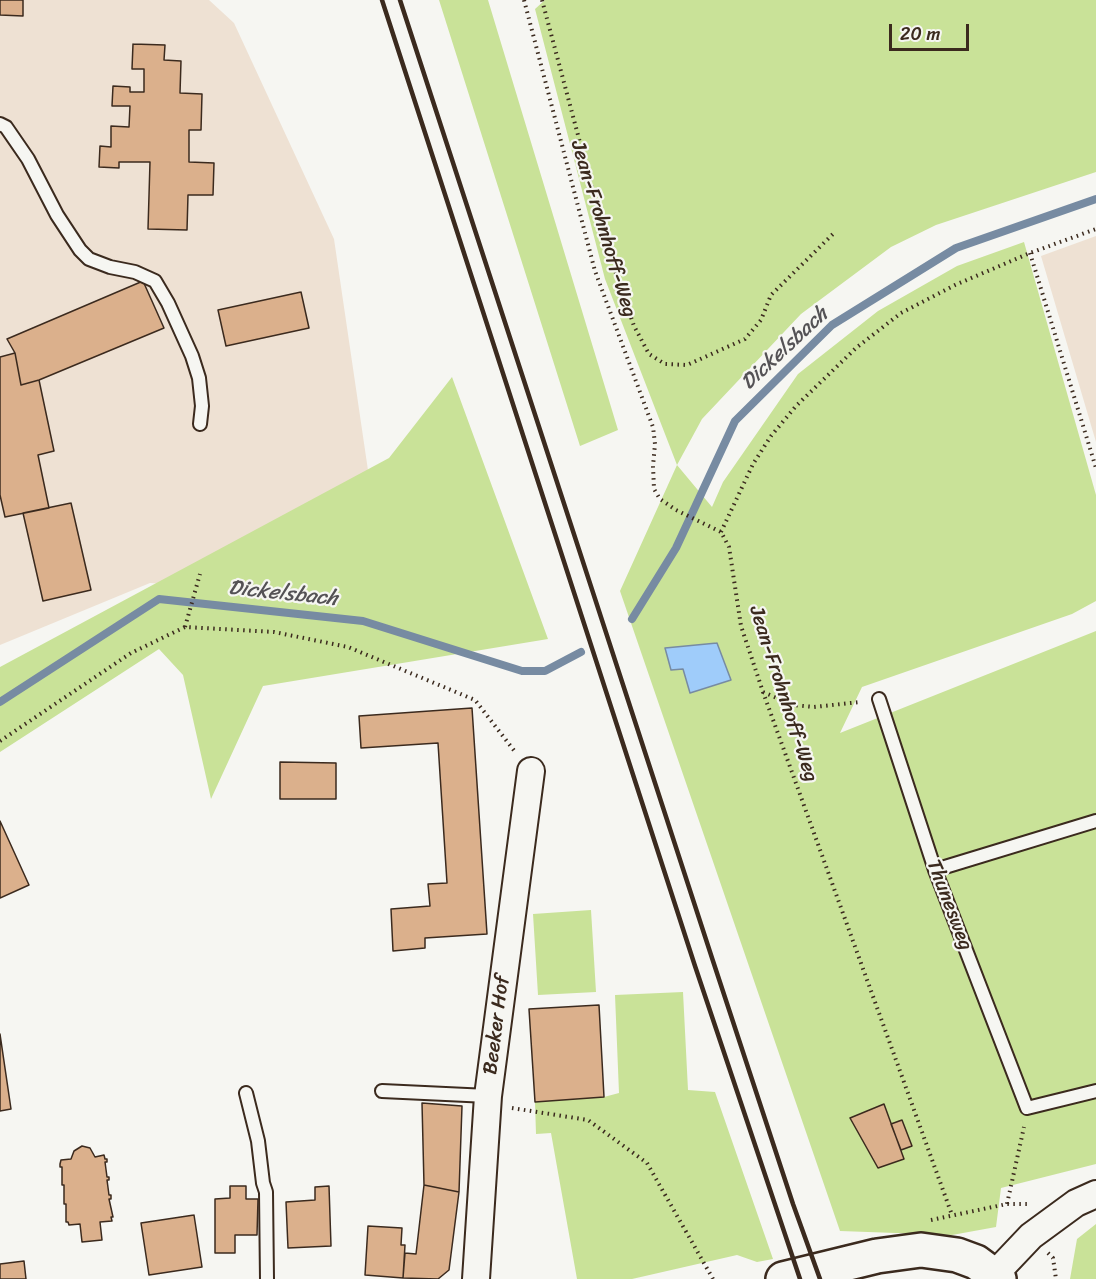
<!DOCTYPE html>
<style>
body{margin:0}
#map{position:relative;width:1096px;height:1279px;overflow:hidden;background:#f6f6f2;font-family:Sriracha,sans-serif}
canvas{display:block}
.scale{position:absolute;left:889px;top:24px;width:80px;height:27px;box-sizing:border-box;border:3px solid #3b2a1e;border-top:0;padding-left:8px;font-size:18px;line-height:21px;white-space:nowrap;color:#3b2a1e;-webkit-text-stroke:4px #f6f6f2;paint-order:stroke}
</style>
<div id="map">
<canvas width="1096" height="1279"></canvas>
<div class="scale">20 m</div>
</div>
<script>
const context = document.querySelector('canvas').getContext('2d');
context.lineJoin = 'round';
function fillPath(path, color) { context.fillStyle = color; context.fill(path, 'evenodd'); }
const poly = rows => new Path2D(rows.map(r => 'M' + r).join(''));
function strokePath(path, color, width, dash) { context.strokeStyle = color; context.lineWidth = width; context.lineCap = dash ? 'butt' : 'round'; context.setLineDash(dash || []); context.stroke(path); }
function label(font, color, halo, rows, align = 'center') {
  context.font = font + ' Sriracha,sans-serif'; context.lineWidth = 4.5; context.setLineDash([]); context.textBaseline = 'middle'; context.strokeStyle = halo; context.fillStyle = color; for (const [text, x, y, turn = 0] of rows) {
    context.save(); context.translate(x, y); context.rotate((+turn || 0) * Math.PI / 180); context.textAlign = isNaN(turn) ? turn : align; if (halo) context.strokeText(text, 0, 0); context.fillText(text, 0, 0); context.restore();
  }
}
const built = poly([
 [0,0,209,0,234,23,334,239,375,518,331,594,150,583,0,645],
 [1096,236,1096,442,1041,256]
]);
const green = poly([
 [439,0,488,0,618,430,580,446],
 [545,0,1096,0,1096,172,936,225,891,247,801,314,702,419,677,465,712,507,723,482,798,374,878,311,957,266,1024,242,1096,495,1096,601,1072,614,862,687,840,733,1096,631,1096,1164,1001,1188,996,1227,952,1235,840,1231,620,591,677,465,605,279,535,9],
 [452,377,548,639,263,686,211,799,183,675,159,649,0,752,0,667,389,458],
 [591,910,596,992,538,995,533,914],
 [683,992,688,1090,715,1092,773,1259,757,1262,737,1255,632,1279,577,1279,551,1133,536,1134,535,1102,604,1097,619,1093,615,995],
 [1096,1224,1096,1279,1070,1279,1077,1239]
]);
const water = poly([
 [717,643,731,680,690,693,683,669,671,670,665,648,717,643]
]);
const stream = poly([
 [632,619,676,548,735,421,832,325,956,248,1096,199],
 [0,702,159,599,363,621,522,671,545,671,581,652]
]);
const building = poly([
 [0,0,23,0,23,16,0,15,0,0],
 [133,44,165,45,164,60,181,61,180,93,202,94,201,130,189,130,189,162,214,163,213,195,188,195,187,230,148,229,150,162,119,162,119,168,99,167,100,146,111,147,111,126,129,127,130,106,112,106,113,86,130,87,130,92,144,92,144,69,132,69,133,44],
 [143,281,164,328,39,380,21,385,15,353,7,339,143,281],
 [301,292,309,328,226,346,218,310,301,292],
 [15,353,21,385,39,380,54,451,38,455,49,508,5,517,0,495,0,357,15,353],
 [71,503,91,590,43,601,23,513,71,503],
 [472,708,487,934,425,938,425,948,393,951,391,909,430,906,428,884,447,883,438,743,361,748,359,716,472,708],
 [280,762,336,763,336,799,280,799,280,762],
 [0,821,29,885,0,898,0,821],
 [599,1005,604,1097,535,1102,529,1009,599,1005],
 [0,1034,11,1109,0,1111,0,1034],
 [422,1103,462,1106,459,1192,424,1185,422,1103],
 [884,1104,904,1159,878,1168,850,1118,884,1104],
 [902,1120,912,1146,901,1150,891,1124,902,1120],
 [82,1146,90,1148,95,1157,104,1155,105,1159,107,1159,107,1162,105,1162,107,1177,109,1177,109,1180,107,1180,109,1195,111,1195,111,1199,109,1199,113,1217,111,1217,112,1221,100,1222,102,1240,82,1242,80,1224,69,1225,68,1222,66,1222,66,1204,64,1204,64,1185,62,1185,62,1167,60,1167,60,1164,61,1160,71,1159,74,1151,82,1146],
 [424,1185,459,1192,449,1270,438,1279,403,1278,405,1253,416,1254,424,1185],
 [230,1186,246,1186,246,1199,258,1199,257,1235,235,1235,235,1253,215,1253,215,1199,230,1198,230,1186],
 [329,1186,331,1246,288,1248,286,1202,315,1200,315,1187,329,1186],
 [194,1215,202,1267,149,1275,141,1223,194,1215],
 [368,1226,402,1228,401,1245,405,1245,403,1278,365,1275,368,1226],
 [24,1261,26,1279,0,1279,0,1264,24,1261]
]);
const path = poly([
 [524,0,595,271,653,427,655,444,653,466,654,489,660,499,676,510,721,532,729,547,741,626,763,692,952,1215],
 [542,0,611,259,634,326,649,354,665,364,687,365,745,339,761,320,771,295,835,232],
 [1030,253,1096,468],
 [721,532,753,464,771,436,796,406,856,348,901,313,955,285,1030,253,1096,229],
 [185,627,200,574],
 [763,692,793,705,814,707,860,702],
 [0,741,131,653,185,627,274,632,348,647,475,700,516,753],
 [512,1108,588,1120,647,1163,713,1279],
 [1007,1204,1024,1127],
 [931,1220,1007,1204,1030,1204],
 [1048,1253,1053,1258,1056,1279]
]);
const service = poly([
 [0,124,6,127,28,159,57,215,80,250,89,259,110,267,135,272,155,281,168,303,192,356,199,378,202,406,200,424],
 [879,699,935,870,1027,1108,1096,1091],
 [935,870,1096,821],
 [382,1091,488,1096],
 [246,1093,258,1141,263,1183,266,1192,267,1279]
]);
const minor = poly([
 [994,1275,1031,1236,1076,1203,1096,1194],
 [476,1279,488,1096,531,771]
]);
const secondary = poly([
 [783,1279,877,1256,921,1250,957,1255,976,1262,999,1279]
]);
const rail = poly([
 [382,0,695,966,800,1279],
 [400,0,713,961,793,1204,820,1279]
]);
const streetNames = [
 ["Jean-Frohnhoff-Weg",603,229,73],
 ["Jean-Frohnhoff-Weg",783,694,72],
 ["Thunesweg",949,905,69],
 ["Beeker Hof",497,1025,-83]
];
const waterNames = [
 ["Dickelsbach",785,349,-43],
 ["Dickelsbach",283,594,6]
];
fillPath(built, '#eee1d3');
fillPath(green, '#c9e298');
fillPath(water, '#9fccfa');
strokePath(water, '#778ba2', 1.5);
strokePath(stream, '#778ba2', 8);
fillPath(building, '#dbb08c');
strokePath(building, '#3b2a1e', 1.5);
strokePath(service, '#3b2a1e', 16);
strokePath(minor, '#3b2a1e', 30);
strokePath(secondary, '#3b2a1e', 38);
strokePath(path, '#3b2a1e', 4, [1.5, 4.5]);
strokePath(service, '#f6f6f2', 12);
strokePath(minor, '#f6f6f2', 26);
strokePath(secondary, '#f6f6f2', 33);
strokePath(rail, '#3b2a1e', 4.5);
label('20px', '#3b2a1e', '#f6f6f2', streetNames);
label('italic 21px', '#545255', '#f6f6f2', waterNames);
</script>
